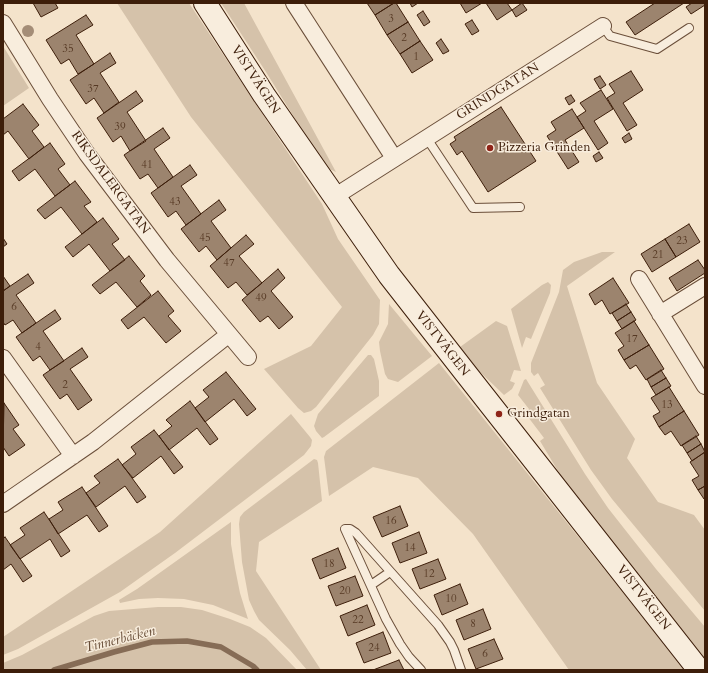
<!DOCTYPE html>
<meta charset="utf-8">
<style>
body{margin:0}
#map{position:relative;width:708px;height:673px;overflow:hidden;background:#f4e3cb;font-family:Cardo,serif}
canvas{display:block}
.frame{position:absolute;inset:0;border:4px solid #3d1e0a;pointer-events:none}
</style>
<div id="map">
<canvas width="708" height="673"></canvas>
<div class="frame"></div>
</div>
<script>
const context = document.querySelector('canvas').getContext('2d');
context.lineJoin = 'round';
function fillPath(path, color) { context.fillStyle = color; context.fill(path, 'evenodd'); }
const poly = rows => new Path2D(rows.map(r => 'M' + r).join(''));
function strokePath(path, color, width, dash) { context.strokeStyle = color; context.lineWidth = width; context.lineCap = dash ? 'butt' : 'round'; context.setLineDash(dash || []); context.stroke(path); }
function label(font, color, halo, rows, align = 'center') {
  context.font = font + ' Cardo,serif'; context.lineWidth = 3; context.setLineDash([]); context.textBaseline = 'middle'; context.strokeStyle = halo; context.fillStyle = color; for (const [text, x, y, turn = 0] of rows) {
    context.save(); context.translate(x, y); context.rotate((+turn || 0) * Math.PI / 180); context.textAlign = isNaN(turn) ? turn : align; if (halo) context.strokeText(text, 0, 0); context.fillText(text, 0, 0); context.restore();
  }
}
const green = poly([
 [117,3,189,3,322,204,338,239,380,300,379,324,373,335,316,407,311,411,304,413,298,408,264,369,311,346,342,307,191,117],
 [221,3,244,3,336,172,327,168,315,151,266,72],
 [3,46,29,88,3,106],
 [602,252,615,252,567,286,597,383,635,439,627,458,658,502,694,515,705,530,705,611,612,499,591,470,540,388,545,385,538,373,534,376,531,372,531,363,559,292,563,270,574,262],
 [548,282,551,285,550,293,531,339,526,337,522,348,511,309,542,285],
 [389,304,432,356,398,382,388,379,385,374,380,351,379,342,388,324],
 [496,321,507,326,521,371,514,370,510,381,515,383,512,389,504,395,478,370,460,347],
 [368,355,371,355,374,359,379,381,379,396,324,437,322,438,316,431,314,426,318,414],
 [439,363,685,670,569,670,473,534,418,478,373,467,329,496,324,457,326,451],
 [526,379,585,474,608,508,656,569,705,627,705,658,564,481,540,441,544,438,525,413,529,409,518,395,524,380],
 [291,414,310,437,312,440,311,446,304,455,175,553,120,592,18,649,3,655,3,637,160,532],
 [314,459,317,460,318,463,322,501,259,542,256,571,321,670,307,670,290,650,259,620,254,611,249,600,242,562,239,524,240,517,244,512],
 [231,522,231,544,235,568,240,593,248,619,213,605,184,599,158,598,139,599,120,603,119,600,137,589],
 [158,607,181,607,202,610,230,619,250,627,266,638,297,670,3,670,3,663,22,655,94,616,109,611]
]);
const stream = poly([
 [54,670,114,652,152,642,187,641,221,647,253,666,257,670]
]);
const building = poly([
 [33,3,55,3,58,8,41,17,33,3],
 [367,3,394,3,375,15,367,3],
 [394,3,396,3,408,22,387,35,375,15,394,3],
 [410,3,418,3,412,7,410,3],
 [460,3,482,3,466,13,460,3],
 [486,3,507,3,512,10,497,20,486,3],
 [522,3,527,10,516,17,512,10,522,3],
 [655,3,684,3,635,35,626,22,655,3],
 [692,3,705,3,705,5,691,14,686,7,692,3],
 [423,11,430,22,424,26,417,15,423,11],
 [86,15,93,25,76,35,94,64,78,74,69,59,61,64,46,40,86,15],
 [472,20,479,31,472,35,465,24,472,20],
 [408,22,420,41,400,54,387,35,408,22],
 [441,39,449,51,443,54,436,43,441,39],
 [420,41,433,60,412,73,400,54,420,41],
 [110,53,116,63,100,73,119,102,104,113,94,98,86,104,70,80,110,53],
 [631,71,643,90,623,103,637,125,627,131,607,98,615,93,609,84,631,71],
 [600,76,606,85,600,89,594,79,600,76],
 [601,90,613,109,594,121,608,143,598,150,577,117,586,111,580,103,601,90],
 [136,91,143,101,127,112,146,141,130,151,121,136,113,142,97,118,136,91],
 [571,95,575,101,569,105,565,98,571,95],
 [23,104,39,125,32,131,44,147,29,159,8,131,3,135,3,119,23,104],
 [501,107,536,161,488,192,462,151,457,155,450,144,456,140,454,137,501,107],
 [572,109,584,128,565,140,579,162,568,169,547,136,556,130,551,122,572,109],
 [163,128,170,138,154,149,173,177,158,188,148,174,140,179,124,155,163,128],
 [629,133,632,139,625,143,622,138,629,133],
 [50,143,65,164,58,169,70,185,55,196,35,169,19,181,12,171,50,143],
 [599,152,603,158,596,162,593,156,599,152],
 [190,165,197,175,181,186,201,214,186,225,176,211,168,217,151,193,190,165],
 [75,181,91,202,84,206,97,222,82,234,61,207,45,219,37,210,75,181],
 [219,200,226,210,211,221,231,248,217,260,206,246,199,252,181,229,219,200],
 [103,218,119,239,112,244,125,260,110,271,89,244,73,257,65,247,103,218],
 [689,224,700,242,676,257,665,239,689,224],
 [246,235,254,244,239,256,262,283,247,295,236,282,228,288,210,266,246,235],
 [3,238,7,244,3,247,3,238],
 [665,239,676,257,652,272,641,254,665,239],
 [129,256,145,276,140,281,151,295,137,307,116,282,100,294,92,285,129,256],
 [698,260,705,270,705,273,677,291,669,278,698,260],
 [278,269,285,278,271,291,293,317,279,329,268,316,260,322,242,300,278,269],
 [28,274,34,283,16,295,36,323,22,333,13,320,5,325,3,322,3,291,28,274],
 [3,276,10,286,3,291,3,276],
 [613,278,629,303,610,314,602,300,595,305,589,294,613,278],
 [158,291,174,311,168,316,181,331,166,343,144,317,128,329,121,320,158,291],
 [626,304,631,312,617,321,612,313,626,304],
 [55,310,61,319,43,331,64,361,50,370,40,356,33,361,16,337,55,310],
 [631,312,636,320,622,329,617,321,631,312],
 [634,321,649,345,624,360,618,350,624,346,615,333,634,321],
 [649,345,664,369,646,380,636,365,630,369,624,360,649,345],
 [82,348,88,357,70,369,92,400,78,410,67,394,60,399,43,375,82,348],
 [661,370,666,378,651,387,647,379,661,370],
 [226,372,256,409,247,416,234,399,205,422,195,408,209,397,203,390,226,372],
 [666,378,671,386,656,395,651,387,666,378],
 [669,387,684,411,659,427,653,416,660,412,651,398,669,387],
 [190,401,218,439,210,445,197,428,169,450,159,436,172,426,166,420,190,401],
 [4,403,19,425,13,429,25,445,9,456,3,447,4,403],
 [684,411,699,435,681,446,671,431,665,435,659,427,684,411],
 [154,430,183,467,174,474,161,456,133,478,122,465,136,454,131,447,154,430],
 [696,436,701,444,687,453,682,445,696,436],
 [701,444,705,452,692,461,687,453,701,444],
 [705,452,705,486,698,490,692,480,699,476,690,462,705,452],
 [118,459,146,497,137,503,125,486,96,507,86,493,100,483,94,476,118,459],
 [705,486,705,498,704,499,698,490,705,486],
 [82,487,108,526,99,532,87,515,58,534,49,519,63,510,58,502,82,487],
 [400,506,408,526,382,537,373,517,400,506],
 [44,512,70,551,61,557,50,539,20,559,10,545,25,535,20,528,44,512],
 [419,532,427,553,400,563,392,543,419,532],
 [5,537,32,576,23,582,11,564,3,570,3,539,5,537],
 [338,548,346,568,320,579,312,559,338,548],
 [438,559,446,579,420,589,412,569,438,559],
 [355,576,363,596,336,606,328,586,355,576],
 [460,584,468,604,442,615,434,595,460,584],
 [367,605,375,625,348,636,340,616,367,605],
 [483,609,491,629,464,640,456,620,483,609],
 [383,632,391,653,364,663,356,643,383,632],
 [494,639,503,659,476,669,468,649,494,639],
 [399,660,404,670,373,670,399,660]
]);
const lane = poly([
 [603,26,610,36,657,49,689,28],
 [426,137,473,208,520,207],
 [371,585,390,572],
 [421,670,409,657,400,644,386,619,345,529,350,529,356,533,438,625,450,642,454,650,461,670]
]);
const street = poly([
 [294,3,394,158],
 [3,23,50,99,87,154,167,260,248,357],
 [334,197,603,26],
 [639,279,705,386],
 [660,314,705,286],
 [3,358,73,456],
 [3,504,93,442,228,335]
]);
const secondary = poly([
 [205,3,264,95,389,275,464,371,699,670]
]);
const trees = [
 [28,31]
];
const markers = [
 [490,148,4,"#8f2418"],
 [499,414,4,"#8f2418"]
];
const numberNames = [
 ["3",391,19],
 ["2",404,38],
 ["35",68,49],
 ["1",416,57],
 ["37",93,89],
 ["39",120,127],
 ["41",147,165],
 ["43",175,202],
 ["45",205,238],
 ["23",682,241],
 ["21",658,255],
 ["47",229,263],
 ["49",261,298],
 ["6",14,307],
 ["17",632,339],
 ["4",38,347],
 ["2",65,385],
 ["13",667,405],
 ["16",391,521],
 ["14",410,548],
 ["18",329,564],
 ["12",429,574],
 ["20",345,591],
 ["10",451,599],
 ["22",358,620],
 ["8",473,624],
 ["24",374,648],
 ["6",485,654]
];
const streetNames = [
 ["VISTVÄGEN",255,80,57],
 ["GRINDGATAN",498,92,-32],
 ["RIKSDALERGATAN",110,183,54],
 ["VISTVÄGEN",442,344,52],
 ["VISTVÄGEN",643,598,52]
];
const poiNames = [
 ["Pizzeria Grinden",498,148],
 ["Grindgatan",507,414]
];
const waterNames = [
 ["Tinnerbäcken",120,640,-14]
];
fillPath(green, '#d5c2aa');
strokePath(stream, '#866c56', 5.5);
fillPath(building, '#9c846e');
strokePath(building, '#3d1e0a', 1);
strokePath(lane, '#6b4f3a', 10);
strokePath(street, '#6b4f3a', 18);
strokePath(secondary, '#3d1e0a', 24);
strokePath(lane, '#f8eddd', 8);
strokePath(street, '#f8eddd', 16);
strokePath(secondary, '#f8eddd', 22);
context.fillStyle = '#a48d77';
for (const [x, y] of trees) { context.beginPath(); context.arc(x, y, 6, 0, 2 * Math.PI); context.fill(); }
for (const [x, y, r, color] of markers) { const dot = new Path2D(); dot.arc(x, y, r, 0, 2 * Math.PI); context.fillStyle = color; context.fill(dot); strokePath(dot, '#f8eddd', 1.5); }
label('11px', '#553823', null, numberNames);
label('13px', '#3d1e0a', '#f8eddd', streetNames);
label('13px', '#3d1e0a', '#f8eddd', poiNames, 'left');
label('italic 14px', '#674c36', '#f8eddd', waterNames);
</script>
